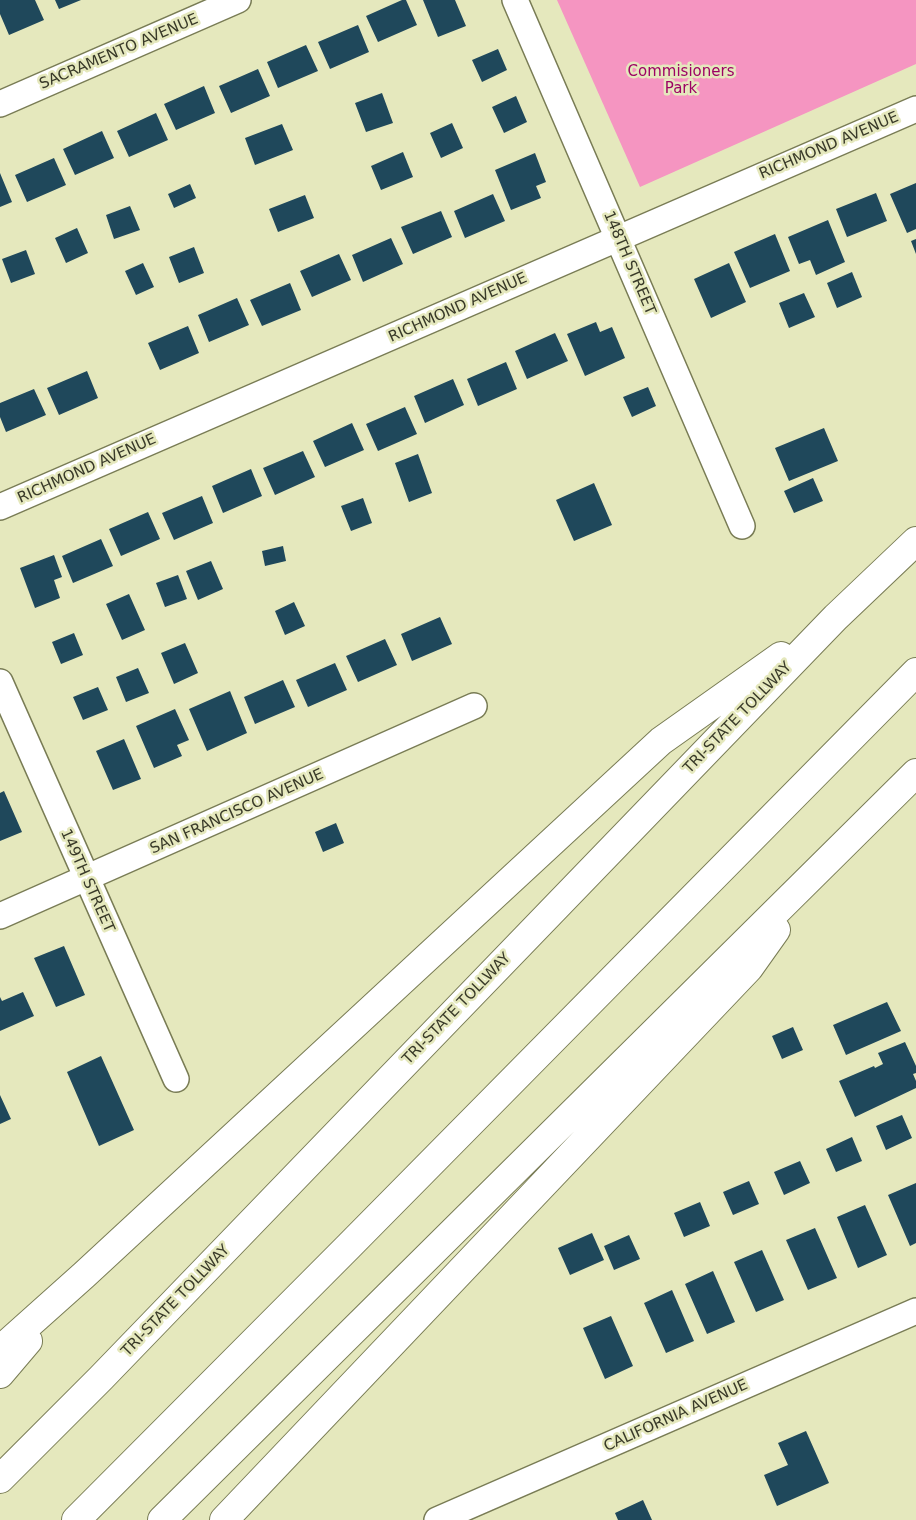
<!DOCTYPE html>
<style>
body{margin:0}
canvas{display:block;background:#e5e8bd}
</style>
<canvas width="916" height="1520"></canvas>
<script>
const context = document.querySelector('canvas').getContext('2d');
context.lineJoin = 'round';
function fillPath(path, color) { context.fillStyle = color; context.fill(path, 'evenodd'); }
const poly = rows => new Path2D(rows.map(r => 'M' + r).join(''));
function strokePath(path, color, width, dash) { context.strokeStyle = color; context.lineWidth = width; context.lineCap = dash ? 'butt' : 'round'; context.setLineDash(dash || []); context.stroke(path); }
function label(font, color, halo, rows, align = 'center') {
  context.font = font + ' "DejaVu Sans",sans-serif'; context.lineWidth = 5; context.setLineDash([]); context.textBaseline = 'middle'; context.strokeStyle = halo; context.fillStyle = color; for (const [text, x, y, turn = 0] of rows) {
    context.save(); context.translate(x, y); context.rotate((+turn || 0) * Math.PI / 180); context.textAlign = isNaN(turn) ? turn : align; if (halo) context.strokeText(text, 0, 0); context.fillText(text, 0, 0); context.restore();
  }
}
const green = poly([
 [557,0,916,0,916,64,640,187]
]);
const building = poly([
 [0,0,35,0,44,20,9,35,0,14],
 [55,0,81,0,59,9],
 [402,0,406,0,417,25,378,42,366,16],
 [423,0,455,0,466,26,438,37],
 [358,25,369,52,330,69,318,42],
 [306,45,318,71,278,88,267,62],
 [498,49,507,70,482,82,472,60],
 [258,69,270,96,231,113,219,86],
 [204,86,215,113,176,130,164,104],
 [382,93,393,123,366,132,355,103],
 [516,96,527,122,504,133,492,107],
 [156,113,168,140,129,157,117,131],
 [452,123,463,148,441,158,430,133],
 [282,124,293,150,255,165,245,138],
 [102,131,114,158,75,175,63,149],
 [403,152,413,177,381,190,371,166],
 [535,153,546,182,536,186,541,198,511,210,495,170],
 [54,158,66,185,27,202,15,175],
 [0,173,12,202,0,207],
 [916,183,916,229,907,233,890,194],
 [190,184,196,198,174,208,168,194],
 [876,193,887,221,847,237,836,209],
 [493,194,505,221,465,238,454,211],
 [305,195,314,218,278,232,269,209],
 [130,206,140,230,114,239,106,215],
 [441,211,452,237,413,254,401,227],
 [828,220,845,262,816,275,810,260,799,264,788,237],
 [77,228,88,253,66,263,55,238],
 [775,234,790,271,750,288,734,252],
 [391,238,403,264,363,282,352,255],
 [916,239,916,254,911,241],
 [194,247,204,273,179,283,169,257],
 [26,250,35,274,11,283,2,259],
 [339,254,351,280,312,297,300,271],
 [143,263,154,287,136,295,125,271],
 [729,263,746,302,711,318,694,279],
 [852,272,862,297,837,308,827,283],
 [290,283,301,310,262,326,250,300],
 [804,293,815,317,789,328,779,303],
 [237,298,249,325,209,342,198,315],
 [596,322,600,332,612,327,625,358,585,376,567,334],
 [188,326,199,353,160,370,148,343],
 [555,333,568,361,527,379,515,351],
 [506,362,517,389,478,406,467,379],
 [87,371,98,398,59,415,47,388],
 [453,379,464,405,425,423,414,396],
 [648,387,656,406,632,417,623,397],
 [34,389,46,415,6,432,0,417,0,403],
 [405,407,417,434,378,451,366,424],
 [352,423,364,450,325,467,313,441],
 [824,428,838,461,789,481,775,448],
 [303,451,315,477,275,495,263,468],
 [418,454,432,493,409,502,395,463],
 [251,469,262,496,223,513,212,486],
 [813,478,823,501,794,513,784,491],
 [594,483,612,525,574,541,556,500],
 [202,496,213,523,174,540,162,513],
 [363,498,372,523,351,531,341,506],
 [148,512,160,539,121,556,109,529],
 [101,539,113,566,73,583,62,556],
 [283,546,286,561,265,566,262,551],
 [54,555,62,577,54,580,60,598,35,608,20,568],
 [211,561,223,589,198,600,186,571],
 [178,575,187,599,165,607,156,583],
 [129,594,145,630,122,640,106,604],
 [294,602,305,626,285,635,275,611],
 [440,617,452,644,412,661,401,634],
 [74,633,83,655,61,664,52,642],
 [385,639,397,665,358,682,346,656],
 [185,643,198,673,174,684,161,653],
 [335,663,347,690,308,707,296,680],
 [138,668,149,693,126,702,116,677],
 [283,680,295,707,255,724,244,697],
 [98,687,108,710,83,720,73,697],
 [230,691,247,733,207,751,189,709],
 [175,709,189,740,177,745,182,756,154,768,136,726],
 [124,739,141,779,113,790,96,751],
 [4,791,22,832,0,841,0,793],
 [336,823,344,843,323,852,315,832],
 [64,946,85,995,56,1007,34,958],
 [23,992,34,1016,0,1031,0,997,2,1001],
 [887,1002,901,1031,846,1055,833,1025],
 [793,1027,803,1050,782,1059,772,1036],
 [905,1042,916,1066,916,1073,913,1074,916,1081,916,1088,855,1117,839,1081,874,1066,875,1068,883,1064,878,1053],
 [101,1056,134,1130,99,1146,67,1072],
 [0,1095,11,1119,0,1124],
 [902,1115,912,1138,886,1150,876,1126],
 [852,1137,862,1161,836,1172,826,1149],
 [800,1161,810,1183,784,1195,774,1172],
 [749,1181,759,1204,733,1215,723,1192],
 [916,1183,916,1243,910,1246,888,1195],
 [700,1202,710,1226,684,1237,674,1213],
 [865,1205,887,1255,858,1268,837,1217],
 [815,1228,837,1278,808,1290,786,1240],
 [592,1233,604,1260,570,1275,558,1248],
 [629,1235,640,1259,614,1270,604,1246],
 [762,1250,784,1300,756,1312,734,1262],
 [713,1271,735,1322,707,1334,685,1284],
 [672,1290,694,1341,666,1353,644,1303],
 [611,1316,633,1366,605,1379,583,1328],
 [806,1431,829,1483,777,1506,764,1475,788,1465,778,1443],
 [643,1500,652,1520,618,1520,615,1513]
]);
const street = poly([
 [515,0,742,526],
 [0,104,238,0],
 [0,507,916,109],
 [0,682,176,1079],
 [0,916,474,706],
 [437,1520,916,1311]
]);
const highway = poly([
 [0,1350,84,1275,661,741,781,656],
 [0,1374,28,1341],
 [0,1479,101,1378,836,617,916,541],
 [76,1520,349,1246,916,672],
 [162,1520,916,773],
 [224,1520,749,968,776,930]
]);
const streetNames = [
 ["SACRAMENTO AVENUE",119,52,-23],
 ["RICHMOND AVENUE",829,146,-23],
 ["148TH STREET",629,263,67],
 ["RICHMOND AVENUE",458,308,-24],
 ["RICHMOND AVENUE",87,469,-24],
 ["TRI-STATE TOLLWAY",738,718,-46],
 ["SAN FRANCISCO AVENUE",237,812,-24],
 ["149TH STREET",87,881,66],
 ["TRI-STATE TOLLWAY",457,1009,-46],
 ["TRI-STATE TOLLWAY",176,1301,-46],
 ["CALIFORNIA AVENUE",676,1416,-24]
];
const parkNames = [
 ["Commisioners",681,72],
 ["Park",681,89]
];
fillPath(green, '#f595c1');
fillPath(building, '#1f485b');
strokePath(street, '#797c55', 28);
strokePath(highway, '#797c55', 30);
strokePath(street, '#fff', 25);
strokePath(highway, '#fff', 28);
label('15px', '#393a29', '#e5e8bd', streetNames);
label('15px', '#9d0264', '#e5e8bd', parkNames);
</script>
